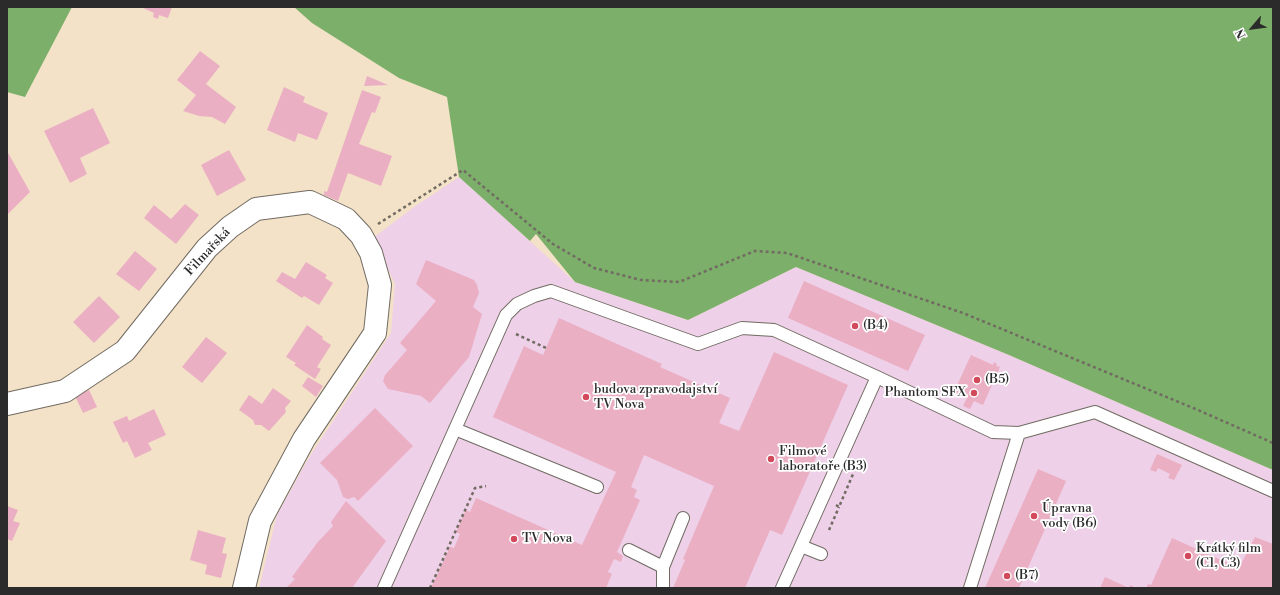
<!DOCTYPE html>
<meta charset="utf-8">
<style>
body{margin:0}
#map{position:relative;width:1280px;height:595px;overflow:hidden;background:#f3e2c7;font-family:"Libre Bodoni",serif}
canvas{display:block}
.frame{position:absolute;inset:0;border:8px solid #2b2b2b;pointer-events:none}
.north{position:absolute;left:1232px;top:8px;width:40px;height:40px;-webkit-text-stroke:3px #fff;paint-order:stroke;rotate:242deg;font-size:11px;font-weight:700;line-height:16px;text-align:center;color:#2b2b2b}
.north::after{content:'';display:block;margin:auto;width:14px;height:18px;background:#2b2b2b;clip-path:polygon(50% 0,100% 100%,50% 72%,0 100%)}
</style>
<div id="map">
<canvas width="1280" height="595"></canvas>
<div class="frame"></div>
<div class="north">N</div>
</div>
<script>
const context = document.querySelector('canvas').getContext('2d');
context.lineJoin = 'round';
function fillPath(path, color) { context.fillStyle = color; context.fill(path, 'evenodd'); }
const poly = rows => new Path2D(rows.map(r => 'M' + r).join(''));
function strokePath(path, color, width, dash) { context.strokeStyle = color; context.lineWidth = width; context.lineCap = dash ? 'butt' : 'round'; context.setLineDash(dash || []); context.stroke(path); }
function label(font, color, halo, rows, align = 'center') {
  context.font = font + ' "Libre Bodoni",serif'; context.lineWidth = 3.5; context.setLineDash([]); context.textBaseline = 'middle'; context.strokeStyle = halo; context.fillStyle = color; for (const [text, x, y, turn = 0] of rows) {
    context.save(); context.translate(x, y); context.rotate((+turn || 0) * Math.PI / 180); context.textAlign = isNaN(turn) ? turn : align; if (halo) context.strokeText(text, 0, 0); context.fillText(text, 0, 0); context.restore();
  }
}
const built = poly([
 [459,177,575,282,688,320,796,267,1009,355,1273,470,1273,588,259,588,277,515,308,459,391,333,395,284,373,238,414,207]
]);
const forest = poly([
 [7,7,72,7,25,97,7,92],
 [294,7,1273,7,1273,470,1009,355,796,267,688,320,575,282,536,234,530,241,459,177,447,97,399,78,312,23]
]);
const building = poly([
 [141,7,172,7,168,18,159,15,158,19,153,17,154,13],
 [200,51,220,66,206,84,236,107,225,124,212,117,199,116,183,111,196,95,177,80],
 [367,76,388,85,364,86],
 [284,87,305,97,303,102,328,113,317,140,298,133,295,142,267,130],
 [362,90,381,97,375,113,372,112,359,144,392,156,381,186,348,173,338,201,324,195,324,191,327,192],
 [93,108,110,143,80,158,87,174,70,183,44,131],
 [229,150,246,180,217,196,201,165],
 [7,151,30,192,7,215],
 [185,204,199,215,176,244,144,218,154,205,171,219],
 [135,251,157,269,139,291,116,274],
 [426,260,474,280,477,285,479,293,473,307,482,314,469,357,430,403,421,396,388,389,383,381,385,375,407,350,400,343,436,301,416,284],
 [306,262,327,275,325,278,333,283,319,305,304,296,302,298,276,281,282,272,295,279],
 [804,281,925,335,908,371,788,318],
 [99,296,120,317,94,343,73,322],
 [559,318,662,364,660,367,730,398,719,423,739,431,774,352,848,385,782,535,770,530,745,588,673,588,685,560,683,559,714,486,644,455,631,487,637,490,634,497,640,500,617,552,623,556,621,562,614,559,608,572,612,574,606,588,431,588,450,547,454,548,460,534,456,532,466,510,470,512,476,498,582,545,616,472,493,417,524,346,543,355],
 [307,325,323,337,322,339,331,345,317,367,321,369,315,379,294,365,296,363,286,357],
 [206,337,227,353,202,383,182,367],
 [971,355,993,365,994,362,997,364,996,366,1000,367,983,405,974,401,970,409,963,406,967,398,954,392],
 [308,377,323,386,316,397,302,386],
 [273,388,291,401,285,408,286,412,269,431,261,425,255,425,253,420,239,410,249,395,262,404],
 [89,390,97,407,83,413,75,396],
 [375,408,413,446,358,501,354,497,348,499,343,497,337,480,320,463],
 [154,409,166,435,148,443,152,450,135,458,127,441,123,443,113,422,127,416,129,421],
 [1157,454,1182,465,1174,480,1168,478,1170,474,1158,468,1156,472,1150,470],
 [1038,469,1066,481,1030,563,1019,588,985,588],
 [346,501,386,541,352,588,286,588,295,579,292,577,317,543,333,526,331,522],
 [7,506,18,510,13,521,20,523,12,541,7,539],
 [198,530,226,538,222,553,227,554,221,578,205,574,207,565,190,560],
 [1255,537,1273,544,1273,588,1146,588,1148,584,1151,585,1172,538,1239,568],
 [1105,577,1129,588,1130,585,1134,587,1133,588,1100,588]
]);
const path = poly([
 [378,224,463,170,553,244,594,268,641,280,679,282,755,251,787,253,963,313,1198,410,1273,443],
 [516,334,546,348],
 [836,505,839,507,853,474],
 [829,530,839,507],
 [430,588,475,488,486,486]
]);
const service = poly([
 [455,429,597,487],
 [801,546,821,554],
 [629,550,663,567],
 [384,588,506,315,517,304,534,296,551,291,698,344,742,328,774,330,877,377],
 [663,588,663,567,683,518],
 [782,588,877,377,993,432,1019,433,1095,412,1273,491],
 [970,588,1019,433]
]);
const minor = poly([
 [7,404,65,391,125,351,207,248,230,227,256,209,310,202,346,219,361,235,371,253,380,285,375,333,304,439,260,521,244,588]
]);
const markers = [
 [855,326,4,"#d1495b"],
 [977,380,4,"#d1495b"],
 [974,393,4,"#d1495b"],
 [586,397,4,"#d1495b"],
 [771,459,4,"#d1495b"],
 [1034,516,4,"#d1495b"],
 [514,539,4,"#d1495b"],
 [1188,556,4,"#d1495b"],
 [1007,576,4,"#d1495b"]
];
const streetNames = [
 ["Filmařská",208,252,-47]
];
const poiNames = [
 ["(B4)",863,326],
 ["(B5)",985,380],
 ["budova zpravodajství",594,390],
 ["TV Nova",594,405],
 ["Phantom SFX",966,393,"right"],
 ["Filmové",779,452],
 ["laboratoře (B3)",779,467],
 ["Úpravna",1042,509],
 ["vody (B6)",1042,524],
 ["TV Nova",522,539],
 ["Krátký film",1196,549],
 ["(C1, C3)",1196,564],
 ["(B7)",1015,576]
];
fillPath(built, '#eed0e8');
fillPath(forest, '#7caf6a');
fillPath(building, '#ebafc4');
strokePath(service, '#716b62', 14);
strokePath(minor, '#716b62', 24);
strokePath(path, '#716b62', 2.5, [3, 3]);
strokePath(service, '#fff', 12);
strokePath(minor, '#fff', 22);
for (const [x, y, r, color] of markers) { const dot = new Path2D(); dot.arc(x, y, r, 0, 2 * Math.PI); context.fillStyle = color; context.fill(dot); strokePath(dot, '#fff', 1.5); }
label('13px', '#2b2b2b', '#fff', streetNames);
label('13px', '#2b2b2b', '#fff', poiNames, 'left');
</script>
